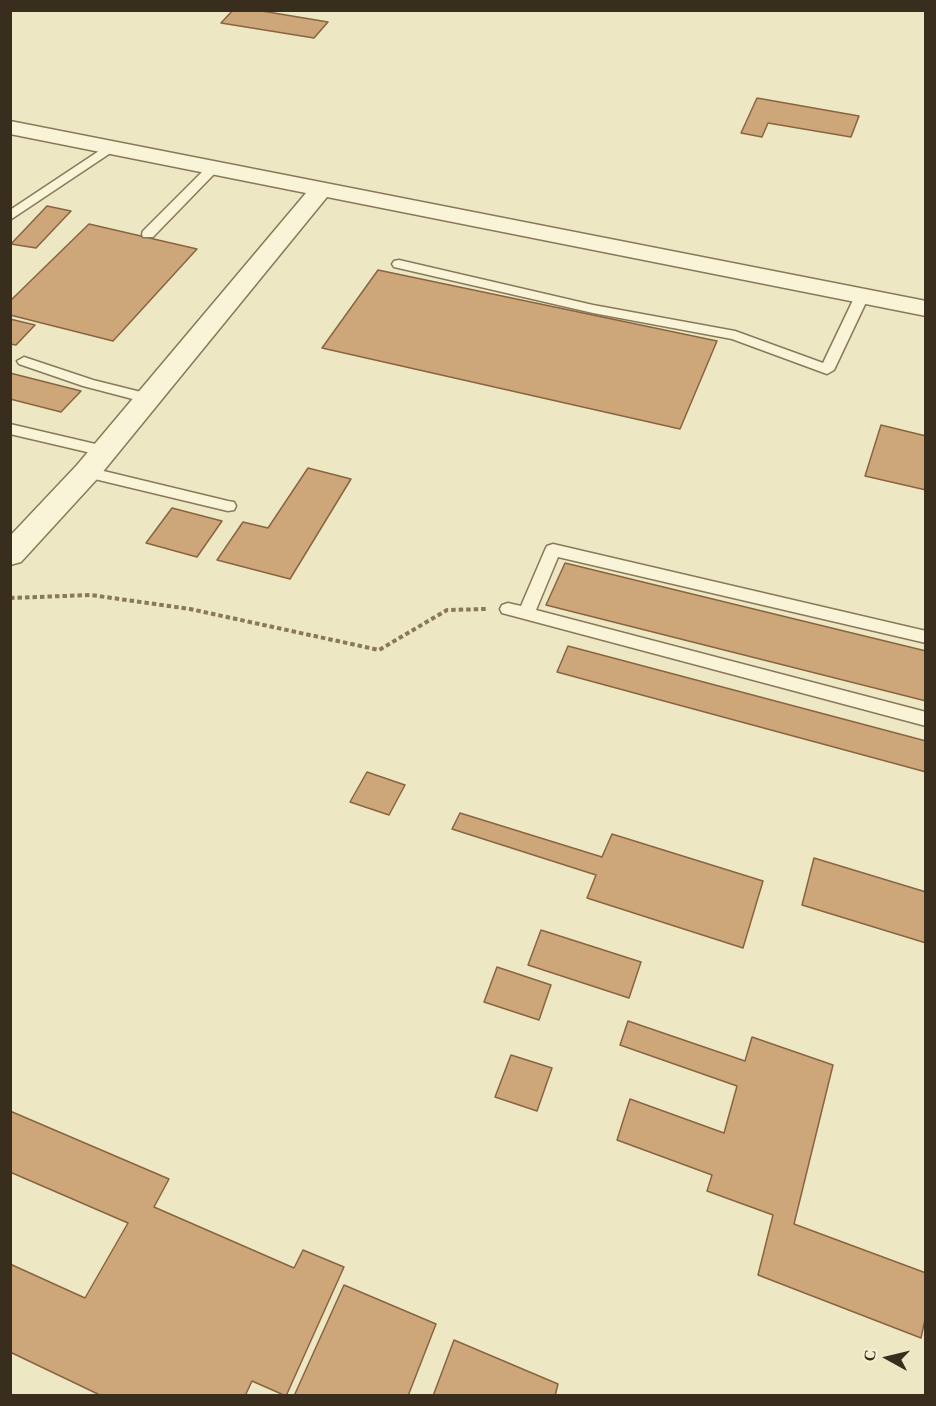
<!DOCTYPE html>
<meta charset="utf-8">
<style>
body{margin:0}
#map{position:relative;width:936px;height:1406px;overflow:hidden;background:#eee7c3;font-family:Georgia,serif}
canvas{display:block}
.frame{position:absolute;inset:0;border:12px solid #392e1e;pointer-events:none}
.north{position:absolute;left:858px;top:1328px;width:60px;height:60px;-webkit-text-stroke:4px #f6f0d3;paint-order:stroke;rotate:278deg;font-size:16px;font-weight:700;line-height:24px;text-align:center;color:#392e1e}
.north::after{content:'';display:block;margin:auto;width:21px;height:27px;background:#392e1e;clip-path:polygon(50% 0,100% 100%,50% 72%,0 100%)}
</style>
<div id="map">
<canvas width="936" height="1406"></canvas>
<div class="frame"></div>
<div class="north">С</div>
</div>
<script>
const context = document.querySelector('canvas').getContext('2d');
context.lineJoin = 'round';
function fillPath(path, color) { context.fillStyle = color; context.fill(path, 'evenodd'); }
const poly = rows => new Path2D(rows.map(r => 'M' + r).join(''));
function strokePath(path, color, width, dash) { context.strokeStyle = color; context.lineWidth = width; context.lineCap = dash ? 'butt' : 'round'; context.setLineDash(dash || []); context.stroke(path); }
const building = poly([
 [233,10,256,10,328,22,314,38,221,23,233,10],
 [757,98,859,116,851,137,768,123,762,137,741,133,757,98],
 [47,206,71,211,36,248,11,244,47,206],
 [89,224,197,249,113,341,10,315,10,301,89,224],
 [378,270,717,341,680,429,322,348,378,270],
 [10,319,35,325,16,345,10,344,10,319],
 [10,373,81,391,61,412,10,399,10,373],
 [881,425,926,436,926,490,865,476,881,425],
 [308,468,351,479,290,579,217,560,243,522,268,528,308,468],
 [172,508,222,521,197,557,146,543,172,508],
 [565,563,926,651,926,701,546,605,565,563],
 [568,646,926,741,926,772,557,672,568,646],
 [367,772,405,785,389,815,350,802,367,772],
 [460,813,602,857,612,834,763,881,743,948,587,898,596,875,452,829,460,813],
 [814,858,926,892,926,943,802,905,814,858],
 [541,930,641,962,629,998,528,965,541,930],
 [497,967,551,985,539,1020,484,1002,497,967],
 [628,1021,745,1061,752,1037,833,1065,794,1224,926,1273,926,1315,921,1338,758,1275,773,1215,707,1191,712,1175,617,1140,630,1099,724,1133,737,1086,620,1045,628,1021],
 [511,1055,552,1068,537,1111,495,1097,511,1055],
 [10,1111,169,1179,154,1207,294,1268,303,1250,344,1267,286,1396,252,1381,245,1396,102,1396,10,1352,10,1264,85,1298,128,1223,10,1172,10,1111],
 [344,1285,436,1324,408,1396,294,1396,344,1285],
 [454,1340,558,1384,555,1396,433,1396,454,1340]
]);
const path = poly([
 [10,598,91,595,190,609,379,650,447,610,486,609]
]);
const lane = poly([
 [111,143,115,144,115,150,10,220,10,210,111,143],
 [214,163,218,164,218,170,153,237,143,237,142,234,143,231,210,164,214,163],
 [399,260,593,305,735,331,823,363,855,296,862,292,869,296,834,370,827,374,732,339,593,313,394,267,392,264,394,261,399,260],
 [24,357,93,380,153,395,155,398,148,403,83,386,19,364,17,361,24,357],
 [10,424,104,446,112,451,104,456,10,434,10,424],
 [87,467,228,501,234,502,236,506,234,510,228,511,82,476,79,472,87,467],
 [553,544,926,631,926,643,558,557,536,610,926,712,926,726,502,613,500,609,502,605,508,603,521,606,545,550,547,546,553,544]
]);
const street = poly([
 [10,121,926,301,926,316,327,197,97,479,21,562,10,565,10,536,77,465,306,193,10,134,10,121]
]);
fillPath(building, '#cda679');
strokePath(building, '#886540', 1.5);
strokePath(lane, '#89785a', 3);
strokePath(street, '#89785a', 3);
strokePath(path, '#89785a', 4, [4.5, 3]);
fillPath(lane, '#f9f3d7');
fillPath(street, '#f9f3d7');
</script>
